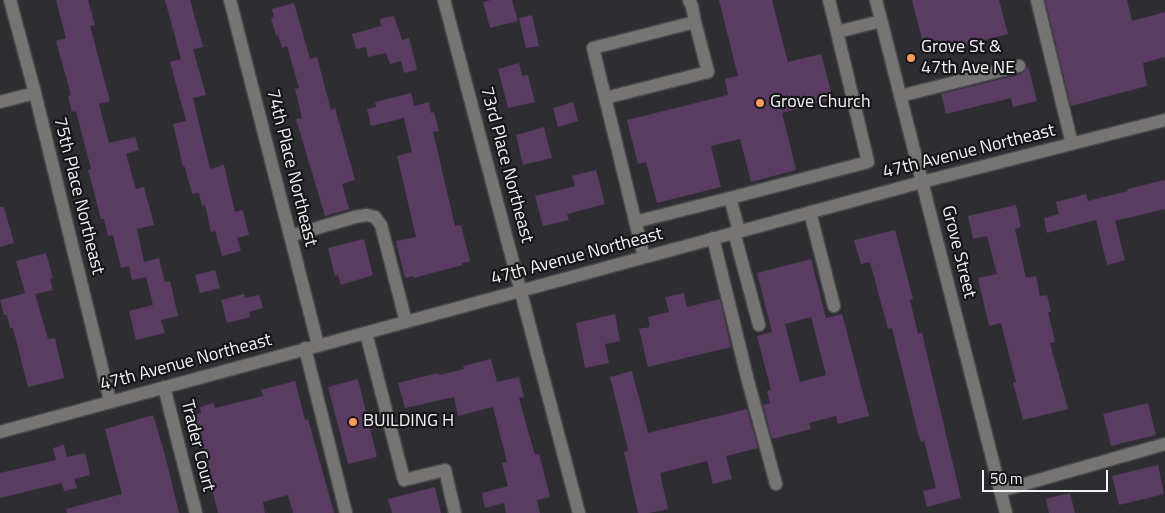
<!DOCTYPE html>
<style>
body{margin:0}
#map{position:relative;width:1165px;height:513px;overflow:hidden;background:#2e2e32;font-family:"Titillium Web",sans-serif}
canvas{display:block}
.scale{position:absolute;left:982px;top:470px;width:126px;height:22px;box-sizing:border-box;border:2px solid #f3f3f6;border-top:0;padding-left:6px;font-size:15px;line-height:18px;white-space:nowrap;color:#f3f3f6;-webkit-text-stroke:4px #161618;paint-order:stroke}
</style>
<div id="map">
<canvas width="1165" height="513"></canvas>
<div class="scale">50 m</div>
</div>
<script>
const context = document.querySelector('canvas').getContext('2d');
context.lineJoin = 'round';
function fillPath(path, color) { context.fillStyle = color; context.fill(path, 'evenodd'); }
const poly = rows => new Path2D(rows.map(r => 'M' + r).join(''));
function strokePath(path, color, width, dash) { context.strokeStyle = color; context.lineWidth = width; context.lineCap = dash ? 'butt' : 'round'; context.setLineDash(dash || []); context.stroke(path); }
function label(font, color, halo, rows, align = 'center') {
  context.font = font + ' "Titillium Web",sans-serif'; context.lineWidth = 4.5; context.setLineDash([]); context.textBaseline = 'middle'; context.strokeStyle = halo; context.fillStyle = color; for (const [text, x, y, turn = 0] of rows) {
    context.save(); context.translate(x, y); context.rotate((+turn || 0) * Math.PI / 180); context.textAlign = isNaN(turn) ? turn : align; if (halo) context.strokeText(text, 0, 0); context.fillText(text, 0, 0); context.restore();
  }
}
const building = poly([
 [56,0,88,0,95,25,90,26,110,101,99,104,109,143,135,137,139,150,126,154,136,189,144,187,154,225,137,229,144,262,159,258,165,282,170,281,178,316,161,320,165,333,136,340,129,311,153,305,146,277,132,280,129,266,121,268,113,235,108,236,104,219,101,219,88,170,91,169,76,111,72,112,68,96,71,95,56,41,66,38],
 [165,0,190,0,203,47,193,49,206,95,193,98,210,169,224,165,235,212,243,210,249,235,237,238,241,251,222,256,215,231,211,232,205,205,202,206,199,193,192,194,185,167,183,167,173,124,186,121,170,62,181,59],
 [491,0,512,0,518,21,490,28,483,2],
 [719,0,772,0,788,62,821,54,833,99,782,113,796,170,751,182,740,139,711,146,721,187,657,203,646,162,638,164,627,120,728,95,725,79,738,76],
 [912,0,999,0,1008,34,926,55],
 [1045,0,1127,0,1132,21,1165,12,1165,57,1143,63,1147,86,1071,106],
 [294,3,310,59,317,57,331,110,335,108,355,180,342,184,349,209,325,216,296,119,302,118,295,89,299,88,287,46,282,48,278,35,276,36,271,18,274,17,272,9],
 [532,15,539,46,526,48,519,18],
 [394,16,402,40,409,38,417,70,404,73,401,61,390,64,386,53,368,57,366,47,356,49,352,34,381,26,380,19],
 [519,63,522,76,528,75,535,102,508,108,498,69],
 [1028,66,1037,101,1013,107,1011,98,946,114,941,94,1021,74],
 [411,93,414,106,429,102,431,113,434,112,439,131,433,132,455,226,461,225,470,261,462,263,462,265,414,278,413,276,405,278,396,241,416,237,397,156,412,152,404,118,371,126,367,109,376,107,375,102],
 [573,102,578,121,558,127,553,108],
 [544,127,552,158,523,165,516,135],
 [596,170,605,204,567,214,569,220,543,226,535,196,575,186,572,176],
 [1165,180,1165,209,1115,221,1125,260,1107,265,1096,220,1047,233,1044,218,1059,214,1056,202,1086,194,1088,201,1128,191,1127,189],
 [1016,205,1021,227,1015,229,1026,278,1036,276,1040,296,1047,295,1051,312,1048,312,1055,342,1050,343,1068,409,1023,420,1013,383,1016,382,1001,323,989,326,978,278,997,274,987,236,973,239,968,216],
 [0,207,4,207,14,243,0,247],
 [895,230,913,299,910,300,918,334,922,333,961,498,927,507,923,491,936,488,924,441,921,442,917,430,892,328,888,329,870,262,861,264,854,240],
 [364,239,373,275,341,285,338,275,335,276,328,248],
 [46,253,53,278,50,279,53,290,35,294,48,339,55,338,64,378,28,387,13,328,10,328,7,315,4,315,0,300,25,293,16,261],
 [811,259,826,318,842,314,869,416,838,424,836,416,809,423,811,429,772,439,763,405,770,403,767,391,771,390,757,336,772,332,757,273],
 [811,317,826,375,800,382,785,324],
 [215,270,220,288,200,293,195,275],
 [684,293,687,307,720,299,731,347,648,367,639,329,650,327,648,317,669,312,665,297],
 [244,294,245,298,259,295,263,308,249,312,250,317,227,323,221,300],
 [615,314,620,341,605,344,609,363,585,368,576,323],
 [491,359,497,382,519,377,524,397,519,398,527,427,535,455,539,454,550,497,537,500,540,513,506,513,504,503,485,508,482,493,508,486,502,463,507,462,493,407,458,416,454,397,405,408,398,383,438,373,439,375,464,369,463,366],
 [632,371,648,433,747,409,758,448,726,456,732,479,713,484,707,461,660,473,668,509,649,513,638,513,624,452,628,450,610,377],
 [358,379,377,457,348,464,328,387],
 [295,381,305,420,308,419,334,513,293,513,288,495,263,502,265,513,218,513,193,415,201,413,200,407,214,403,215,408,263,396,261,390],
 [1148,403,1156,435,1111,446,1103,414],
 [153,415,165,455,179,513,67,513,66,509,122,494,105,429],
 [64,445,67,457,85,453,90,475,74,479,77,488,64,491,62,483,0,498,0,473,56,460,53,448],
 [1158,465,1164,494,1119,505,1112,476],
 [435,487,441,513,392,513,388,499],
 [1070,493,1075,513,1049,513,1046,499]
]);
const minor = poly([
 [10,0,35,93,110,401],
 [230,0,318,345],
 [444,0,579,513],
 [829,0,837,32],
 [876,0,1006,513],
 [1037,0,1072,144],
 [900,96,1019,66],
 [605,98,708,72,695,22],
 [0,102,35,93],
 [810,212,834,306],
 [635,222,730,198],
 [739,231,730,198,868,162,837,32,881,21],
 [734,232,759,325],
 [290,236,355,217,367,215,375,217,381,225,406,322],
 [713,238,748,381,776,484],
 [644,257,593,48,695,22,692,6,689,0],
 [366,333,404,480,445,470,455,513],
 [305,348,346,513],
 [164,387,196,513],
 [0,432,922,182,1165,120],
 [1000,491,1165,444]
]);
const markers = [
 [911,58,5,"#fe9b59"],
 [760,103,5,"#fe9b59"],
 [353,422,5,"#fe9b59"]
];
const poiNames = [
 ["Grove St &",921,48],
 ["47th Ave NE",921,69],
 ["Grove Church",770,103],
 ["BUILDING H",363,422]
];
const streetNames = [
 ["47th Avenue Northeast",969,152,-14],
 ["73rd Place Northeast",506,165,75],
 ["74th Place Northeast",291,168,76],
 ["75th Place Northeast",78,196,76],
 ["Grove Street",958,252,76],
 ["47th Avenue Northeast",577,257,-15],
 ["47th Avenue Northeast",186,363,-15],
 ["Trader Court",197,446,76]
];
fillPath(building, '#5a3b61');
strokePath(minor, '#4a4a4d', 15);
strokePath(minor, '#777574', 12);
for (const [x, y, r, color] of markers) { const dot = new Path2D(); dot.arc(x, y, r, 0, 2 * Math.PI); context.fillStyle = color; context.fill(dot); strokePath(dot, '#161618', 2); }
label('18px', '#f3f3f6', '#161618', poiNames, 'left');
label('18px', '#f3f3f6', '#161618', streetNames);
</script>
